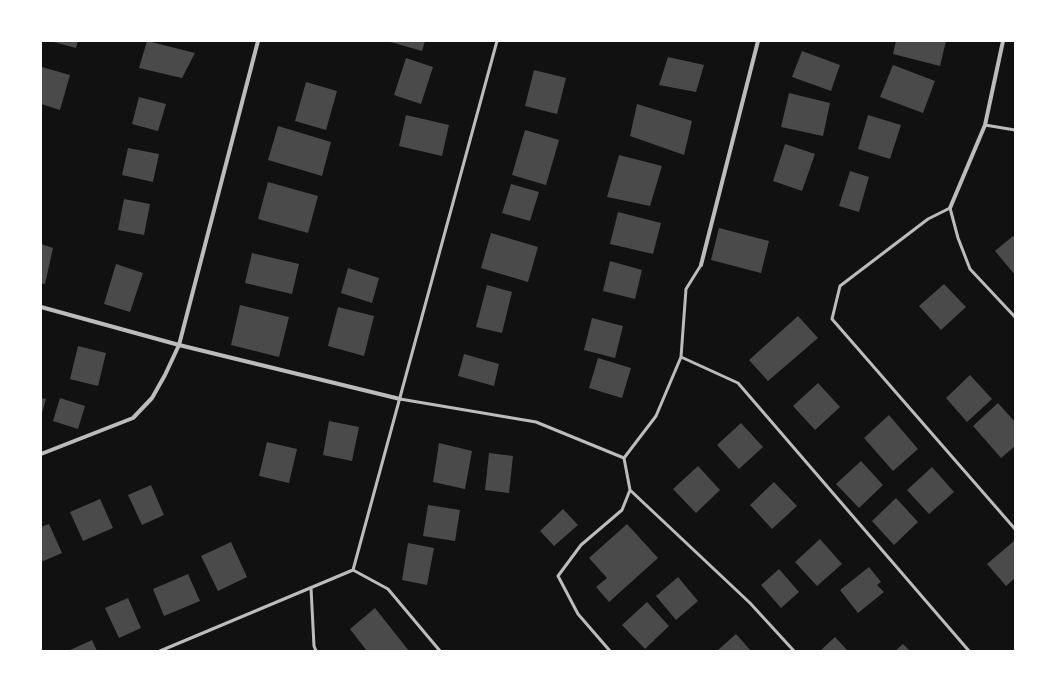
<!DOCTYPE html>
<style>
body{margin:0}
#map{position:relative;width:1056px;height:692px;overflow:hidden;background:#111;font-family:Inter,sans-serif}
canvas{display:block}
.frame{position:absolute;inset:0;border:42px solid #fff;pointer-events:none}
</style>
<div id="map">
<canvas width="1056" height="692"></canvas>
<div class="frame"></div>
</div>
<script>
const context = document.querySelector('canvas').getContext('2d');
context.lineJoin = 'round';
function fillPath(path, color) { context.fillStyle = color; context.fill(path, 'evenodd'); }
const poly = rows => new Path2D(rows.map(r => 'M' + r).join(''));
function strokePath(path, color, width, dash) { context.strokeStyle = color; context.lineWidth = width; context.lineCap = dash ? 'butt' : 'round'; context.setLineDash(dash || []); context.stroke(path); }
const building = poly([
 [50,41,78,41,76,48],
 [147,41,195,53,182,78,139,68],
 [387,41,425,41,422,51],
 [896,41,946,41,940,66,893,54],
 [802,51,840,65,831,91,792,77],
 [668,57,704,65,696,92,659,85],
 [406,58,433,67,421,104,394,95],
 [893,65,935,81,923,113,880,97],
 [42,67,70,75,60,110,41,104],
 [534,70,566,78,557,114,525,106],
 [306,82,337,91,326,130,295,121],
 [789,93,830,103,823,136,781,127],
 [139,97,166,104,158,131,132,124],
 [637,104,692,121,684,155,630,136],
 [406,115,449,125,442,156,399,146],
 [868,115,901,125,890,159,858,149],
 [278,126,331,142,322,176,268,160],
 [525,130,559,140,546,185,512,175],
 [785,144,815,154,802,191,773,181],
 [128,148,159,154,153,182,122,175],
 [619,155,662,166,650,206,607,197],
 [850,171,869,177,859,212,839,206],
 [268,182,318,196,308,233,258,219],
 [511,184,539,192,530,221,502,213],
 [124,199,150,204,144,235,118,230],
 [618,212,661,223,653,254,610,244],
 [719,228,769,241,761,273,711,260],
 [491,233,538,247,528,282,481,268],
 [1013,236,1015,238,1015,275,995,251],
 [41,244,53,248,45,284,41,283],
 [252,253,299,264,292,294,245,283],
 [610,261,642,270,635,299,603,291],
 [116,264,143,273,130,312,104,304],
 [348,268,379,278,372,303,341,293],
 [944,284,966,307,941,330,919,306],
 [487,285,512,292,502,333,476,327],
 [240,305,289,317,279,357,231,345],
 [338,307,374,316,364,356,328,346],
 [798,316,818,338,768,381,749,360],
 [592,318,623,326,615,358,584,350],
 [78,346,106,353,98,386,70,379],
 [464,354,499,364,494,386,458,376],
 [598,358,631,368,622,398,589,388],
 [970,375,992,399,967,422,946,398],
 [818,383,840,407,815,430,793,406],
 [41,398,46,399,41,416],
 [60,398,85,406,78,429,53,421],
 [998,403,1015,422,1015,446,1001,458,973,426],
 [889,415,918,449,893,471,864,438],
 [329,421,359,427,352,461,323,455],
 [741,423,763,447,739,469,717,445],
 [267,442,297,449,289,483,259,476],
 [439,443,472,451,465,489,433,482],
 [489,453,513,456,509,493,485,490],
 [861,461,883,485,859,508,836,484],
 [698,466,720,490,696,513,673,489],
 [932,467,954,492,929,514,907,490],
 [774,482,797,506,772,529,750,505],
 [151,485,164,515,142,525,128,495],
 [896,498,918,522,894,545,872,521],
 [100,499,113,528,83,541,70,512],
 [428,505,460,510,455,541,423,536],
 [563,509,578,525,554,546,540,531],
 [49,524,62,553,41,562,41,527],
 [627,524,658,558,609,602,596,587,607,578,589,558],
 [820,539,842,564,817,586,795,562],
 [1014,541,1015,543,1015,578,1006,586,987,564],
 [231,542,247,577,218,591,201,556],
 [408,543,434,548,427,585,402,580],
 [869,567,881,582,877,585,884,592,858,613,840,590],
 [779,569,799,592,781,608,761,585],
 [188,574,200,601,164,616,153,589],
 [678,577,698,601,676,620,656,596],
 [128,598,141,628,119,638,105,608],
 [647,602,669,626,645,649,622,625],
 [375,608,409,651,367,651,350,629],
 [736,634,751,651,717,651],
 [835,637,848,651,820,651],
 [92,640,97,651,68,651],
 [903,644,910,651,895,651]
]);
const service = poly([
 [985,125,1015,130],
 [1015,317,970,269,958,238,950,208,928,219,840,286,832,319,1015,529],
 [681,357,738,383,969,651],
 [400,399,536,422,624,458,656,416,681,357,686,289,701,265],
 [624,458,630,490,750,603,794,651],
 [353,570,388,589,440,651],
 [311,588,314,646,316,651],
 [160,651,353,570,497,41],
 [610,651,578,614,558,576,581,545,622,510,630,490]
]);
const minor = poly([
 [950,208,985,125,1003,41],
 [701,265,758,41],
 [41,307,179,345,400,399],
 [41,454,133,418,152,398,165,375,179,345,258,41]
]);
fillPath(building, '#4a4a4a');
strokePath(service, '#bcbcbc', 3);
strokePath(minor, '#bcbcbc', 4);
</script>
